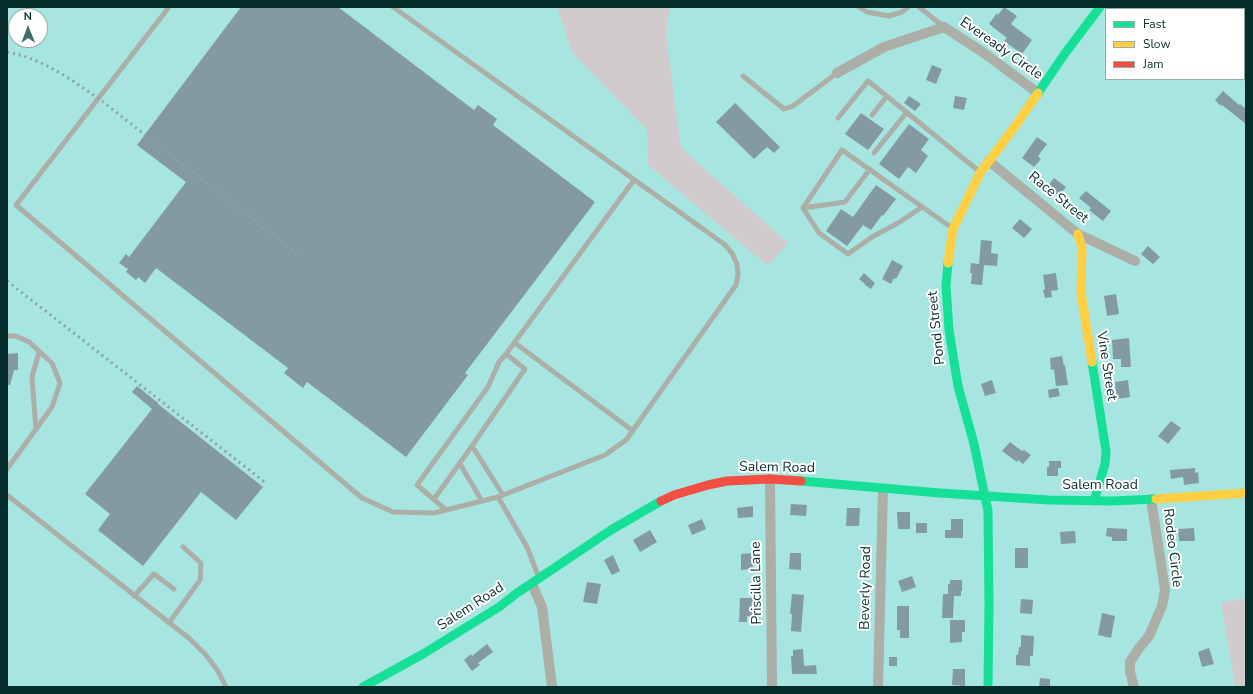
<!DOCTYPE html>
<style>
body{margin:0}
#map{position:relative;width:1253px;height:694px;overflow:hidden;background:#a7e5e1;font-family:"Nunito Sans",sans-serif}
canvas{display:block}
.frame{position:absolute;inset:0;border:8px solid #062d2b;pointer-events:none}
.legend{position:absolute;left:1105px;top:8px;width:140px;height:72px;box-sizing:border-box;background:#fff;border:1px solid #9babaa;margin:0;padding:5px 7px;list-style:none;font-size:12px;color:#062d2b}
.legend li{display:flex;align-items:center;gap:8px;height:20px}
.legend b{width:20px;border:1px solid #9babaa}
.north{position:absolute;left:8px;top:8px;width:40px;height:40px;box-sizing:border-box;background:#fff;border:1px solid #9babaa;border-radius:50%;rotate:359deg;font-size:11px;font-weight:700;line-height:16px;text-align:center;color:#062d2b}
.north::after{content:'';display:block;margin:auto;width:14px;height:18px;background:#3e6d6b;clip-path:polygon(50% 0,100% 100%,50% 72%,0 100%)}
</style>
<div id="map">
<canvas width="1253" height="694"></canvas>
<div class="frame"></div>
<ul class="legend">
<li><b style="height:5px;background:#16e098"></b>Fast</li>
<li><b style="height:5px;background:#ffcf43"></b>Slow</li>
<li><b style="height:5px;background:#f24e42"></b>Jam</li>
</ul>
<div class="north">N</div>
</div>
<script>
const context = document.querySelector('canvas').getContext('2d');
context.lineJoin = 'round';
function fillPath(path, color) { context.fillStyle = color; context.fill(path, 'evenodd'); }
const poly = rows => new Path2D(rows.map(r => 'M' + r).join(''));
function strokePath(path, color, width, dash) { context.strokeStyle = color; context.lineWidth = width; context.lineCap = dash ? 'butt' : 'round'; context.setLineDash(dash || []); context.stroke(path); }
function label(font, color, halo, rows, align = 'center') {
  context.font = font + ' "Nunito Sans",sans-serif'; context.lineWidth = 4; context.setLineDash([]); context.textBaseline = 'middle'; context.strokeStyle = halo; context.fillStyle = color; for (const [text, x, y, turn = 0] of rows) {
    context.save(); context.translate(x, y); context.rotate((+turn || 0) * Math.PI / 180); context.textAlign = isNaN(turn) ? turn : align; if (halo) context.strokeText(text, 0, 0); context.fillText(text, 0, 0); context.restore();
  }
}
const green = poly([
 [557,7,670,7,666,35,681,148,788,243,768,266,648,165,647,130,572,52],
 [1246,599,1246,687,1235,687,1221,602]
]);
const building = poly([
 [241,7,338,7,474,110,478,105,497,119,493,125,595,202,465,373,468,375,406,457,307,382,303,388,284,373,288,368,156,268,145,283,138,277,136,280,126,272,128,269,119,263,126,254,129,257,186,182,137,145],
 [1004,7,1017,16,1011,24,1032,40,1022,54,1004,41,1007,38,989,24,997,13,998,15],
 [932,65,942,69,936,84,926,80],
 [1223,91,1239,105,1240,104,1246,109,1246,124,1222,105,1221,106,1215,100],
 [909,96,921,104,915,111,904,103],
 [955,96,967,98,964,110,953,108],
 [735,103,780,147,774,153,767,147,754,159,716,122],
 [861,113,884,129,868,150,845,134],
 [909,124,929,139,921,150,928,156,916,173,908,167,899,179,879,164],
 [1037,137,1047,144,1038,156,1041,159,1034,167,1022,158],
 [1054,178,1066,187,1059,196,1047,187],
 [876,185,896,199,883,216,882,215,871,230,863,225,847,246,826,231,841,209,853,217],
 [1086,191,1111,211,1103,221,1089,210,1091,208,1079,198],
 [1020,219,1032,229,1024,238,1012,228],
 [981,240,992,241,991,253,998,254,997,266,984,265,982,285,971,284,972,273,970,273,971,263,979,264],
 [1148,246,1160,257,1153,264,1141,254],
 [892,260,903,266,896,279,894,278,891,284,882,279],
 [864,273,875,283,871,289,865,285,865,284,859,279],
 [1056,273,1058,290,1051,291,1052,297,1045,298,1043,290,1045,289,1043,275],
 [1116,294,1119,314,1107,316,1104,296],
 [1129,338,1131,367,1121,367,1121,359,1113,359,1112,340],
 [18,353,18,370,14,370,10,385,7,385,7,354],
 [1062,356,1064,366,1065,365,1068,385,1056,386,1054,369,1051,370,1050,358],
 [992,380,996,393,985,396,981,384],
 [1128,380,1130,397,1117,399,1115,382],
 [137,386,158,403,158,404,263,487,236,520,201,492,143,566,98,530,110,514,85,494,152,409,132,392],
 [1058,388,1060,396,1049,398,1048,390],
 [1171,421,1181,428,1168,444,1158,436],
 [1010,442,1022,451,1024,450,1031,455,1023,464,1018,460,1017,462,1002,451],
 [1049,461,1061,461,1061,468,1058,468,1058,476,1047,476,1047,467,1049,467],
 [1195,468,1195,473,1198,472,1199,483,1184,485,1183,477,1171,479,1170,470],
 [791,504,807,505,806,516,790,515],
 [753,506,753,517,738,518,737,508],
 [847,508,860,508,859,526,846,526],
 [897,512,910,512,910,529,898,529],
 [702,519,706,529,692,535,688,525],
 [951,519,963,519,963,538,945,538,945,530,951,530],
 [916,523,927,523,927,533,916,533],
 [1107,528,1127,529,1127,541,1112,541,1112,537,1106,536],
 [1194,528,1195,541,1179,541,1178,529],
 [650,530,657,542,640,552,633,540],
 [1075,531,1076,543,1061,544,1060,532],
 [1015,548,1028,548,1028,568,1015,568],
 [753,553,753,569,741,570,741,554],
 [790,553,801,553,801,570,789,569],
 [613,555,620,571,612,575,604,560],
 [912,576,916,587,902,592,898,581],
 [950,580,962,580,962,591,961,591,961,596,954,596,953,618,942,618,943,594,948,594,948,584,950,584],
 [587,582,601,584,597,604,583,602],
 [792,594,804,595,801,632,791,631,792,614,790,614],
 [740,598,753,598,752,617,747,616,747,622,739,622],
 [1021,599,1033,600,1032,614,1020,613],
 [897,606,909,606,909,638,900,638,900,630,897,630],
 [1102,613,1115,616,1111,638,1098,635],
 [950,620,965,620,965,632,962,632,962,642,950,643],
 [1021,635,1034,636,1033,656,1030,656,1030,666,1016,665,1016,655,1018,655,1019,647,1021,647],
 [487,644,493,652,478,663,480,665,472,671,464,660,471,654,472,656],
 [1209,648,1214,664,1202,667,1198,652],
 [803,649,804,666,816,665,817,674,792,674,791,656,793,656,793,650],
 [889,657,897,657,897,666,889,666],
 [953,669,965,669,965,686,952,685],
 [1040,678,1050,679,1050,687,1039,687]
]);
const lane = poly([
 [169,7,16,205,362,498,393,512,434,513,498,497],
 [393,7,724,244,732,253,737,264,738,275,736,285,626,440,605,455,498,497,527,547,539,578],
 [859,7,867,12,889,16,902,12,908,7],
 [919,7,944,27],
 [743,76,784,109,793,106,837,73],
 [872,115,887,96],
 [838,118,868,81,980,172],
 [874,153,907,112],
 [922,207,898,223,872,237,848,254,819,233,803,208,842,150,952,228],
 [803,208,845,202,870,169],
 [7,336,16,336,29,342,52,363,60,383,52,407,7,469],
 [515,343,633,431],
 [36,430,32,377,39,352],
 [472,446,503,495],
 [460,464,482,501],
 [7,495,190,639,206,655,218,671,226,687],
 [434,499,472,446,525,369,506,354,634,180],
 [446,510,417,485,488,387,499,362,506,354],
 [134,596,154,574,174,589],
 [169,623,200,580,201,563,183,547]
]);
const street = poly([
 [837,73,884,47,944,27,984,53,1038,93],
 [1244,74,1246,76],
 [989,161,1078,234,1135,261],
 [770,479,772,687],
 [532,584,542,607,552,687],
 [878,687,883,489],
 [1134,687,1130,672,1130,662,1139,648,1149,636,1162,606,1165,590,1151,499]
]);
const fast = poly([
 [1038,93,1066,52,1100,7],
 [948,263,946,286,949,330,958,386,974,444,988,511,989,605,988,687],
 [1092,362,1106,451,1105,464,1094,501],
 [801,481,940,493,1049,500,1113,501,1156,499],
 [363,687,423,654,499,607,517,593,611,530,661,501]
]);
const slow = poly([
 [1078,234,1082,248,1081,292,1092,362],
 [948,263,953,229,980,173,1016,125,1038,93],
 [1156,499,1246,493]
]);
const jam = poly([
 [661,501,674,495,708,485,727,481,770,479,801,481]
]);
const rail = poly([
 [7,52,24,56,44,64,67,77,98,98,297,254],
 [7,281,266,483]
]);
const streetNames = [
 ["Eveready Circle",1001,49,35],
 ["Race Street",1058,198,39],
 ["Pond Street",937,328,-96],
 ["Vine Street",1106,366,81],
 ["Salem Road",777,468,1],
 ["Salem Road",1100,486],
 ["Rodeo Circle",1172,548,83],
 ["Priscilla Lane",757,583,-91],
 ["Beverly Road",866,588,-89],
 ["Salem Road",471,607,-33]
];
fillPath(green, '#d1cbcd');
fillPath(building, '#849aa3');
strokePath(lane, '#acafa7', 5);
strokePath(street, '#acafa7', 10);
strokePath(fast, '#16e098', 9);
strokePath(slow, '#ffcf43', 9);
strokePath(jam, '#f24e42', 9);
strokePath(rail, '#8ea29d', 3, [2, 4]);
label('14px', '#062d2b', '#fff', streetNames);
</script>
